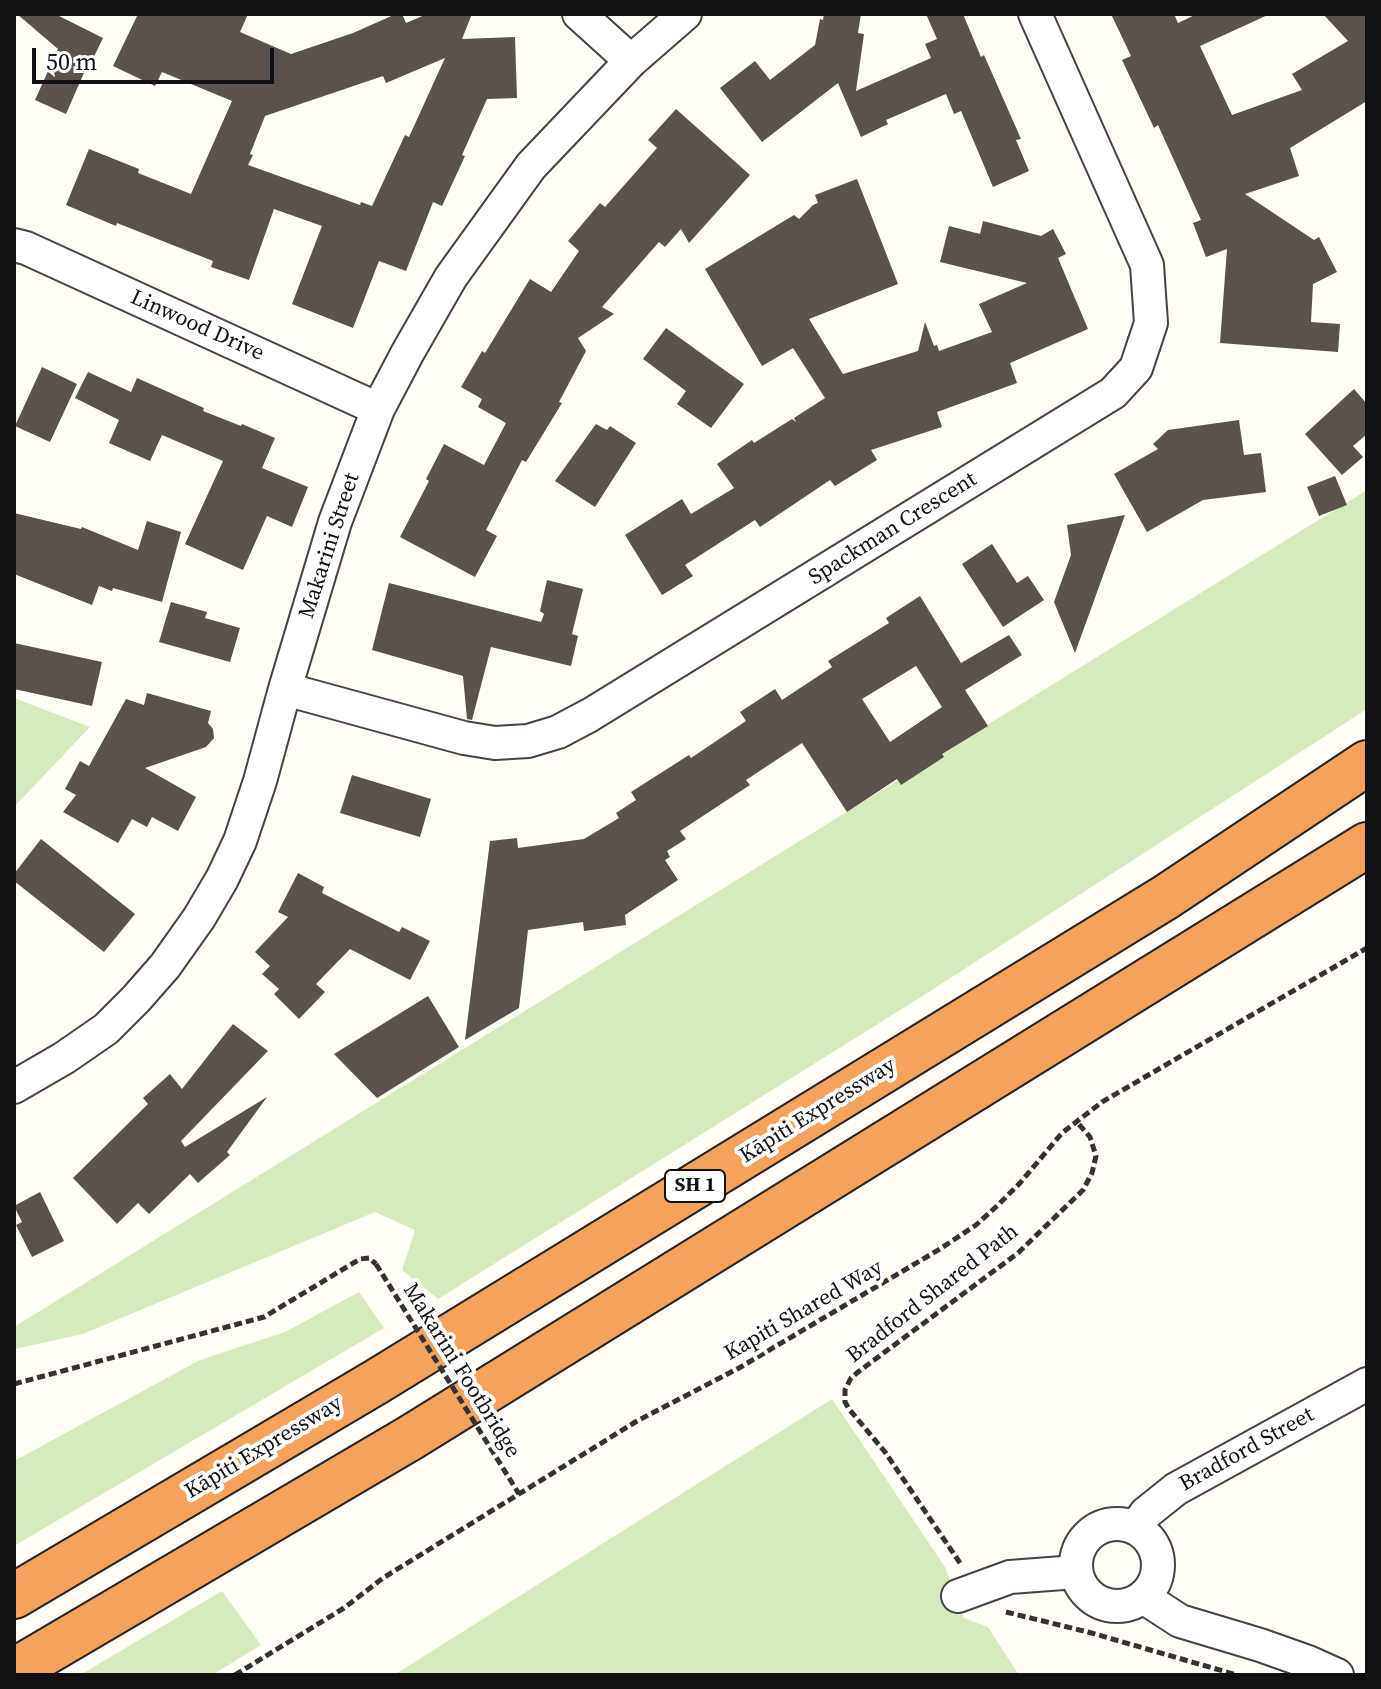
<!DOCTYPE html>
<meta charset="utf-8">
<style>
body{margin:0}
#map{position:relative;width:1381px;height:1689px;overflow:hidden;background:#fffdf5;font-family:"Source Serif 4",serif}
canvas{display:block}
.frame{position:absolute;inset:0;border:16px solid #111;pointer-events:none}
.scale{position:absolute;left:32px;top:48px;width:242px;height:36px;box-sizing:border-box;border:4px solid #111;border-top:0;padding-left:10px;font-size:24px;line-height:28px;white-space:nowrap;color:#111;-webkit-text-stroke:6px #fff;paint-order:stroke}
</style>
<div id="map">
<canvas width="1381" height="1689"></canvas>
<div class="frame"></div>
<div class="scale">50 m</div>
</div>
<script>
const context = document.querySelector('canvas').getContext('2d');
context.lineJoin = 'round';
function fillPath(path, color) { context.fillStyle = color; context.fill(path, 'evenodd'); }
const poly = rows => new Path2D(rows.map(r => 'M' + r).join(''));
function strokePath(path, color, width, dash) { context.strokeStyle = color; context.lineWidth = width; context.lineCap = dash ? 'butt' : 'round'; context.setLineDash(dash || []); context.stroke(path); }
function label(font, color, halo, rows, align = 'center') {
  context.font = font + ' "Source Serif 4",serif'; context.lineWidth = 8; context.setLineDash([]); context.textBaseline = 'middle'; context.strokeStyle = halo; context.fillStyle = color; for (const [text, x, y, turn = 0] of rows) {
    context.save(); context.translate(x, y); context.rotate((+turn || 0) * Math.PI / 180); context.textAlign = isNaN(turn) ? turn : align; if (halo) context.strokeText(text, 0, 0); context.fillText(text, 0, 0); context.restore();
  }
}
const green = poly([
 [1367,490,1367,709,921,997,438,1299,402,1270,415,1230,375,1212,83,1334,14,1349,14,1327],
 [14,698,90,727,14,807],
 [359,1292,384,1328,14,1546,14,1461,200,1360,285,1332],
 [832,1399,945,1567,964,1618,988,1627,1019,1675,394,1675],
 [222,1591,261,1645,212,1675,80,1675]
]);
const building = poly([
 [17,14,55,14,103,38,89,67,87,66,66,114,35,100,58,49],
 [138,14,248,14,240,32,291,54,353,33,396,14,402,14,406,23,427,14,472,14,462,39,515,37,517,98,487,99,462,155,465,156,442,206,433,202,406,271,379,261,353,328,292,304,322,226,274,209,249,280,211,267,213,261,117,223,116,226,66,205,89,149,139,169,138,173,191,194,232,101,162,72,155,86,113,66],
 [445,58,409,137,405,135,372,206,361,202,360,205,248,165,253,155,250,154,265,116,383,76,386,83],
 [824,14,861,14,858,33,864,34,856,91,931,58,925,44,937,39,926,14,963,14,981,57,984,55,1021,139,1016,140,1029,171,993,187,961,111,954,114,946,94,886,120,888,124,861,137,838,83,762,142,720,88,755,61,770,80,815,45,820,19,823,20],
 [1111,14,1174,14,1178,23,1197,14,1270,14,1200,46,1232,115,1302,90,1292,74,1348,41,1323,14,1367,14,1367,101,1290,148,1299,176,1245,194,1314,240,1319,237,1337,272,1313,284,1311,322,1340,324,1338,352,1220,343,1227,249,1206,257,1193,223,1201,220,1158,125,1154,128,1122,60,1131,56],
 [676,109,750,175,689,243,681,229,665,247,659,242,602,307,614,314,578,338,586,351,559,402,562,403,526,462,522,460,486,530,497,536,475,577,400,537,429,481,426,479,444,444,484,465,506,423,478,407,482,399,461,387,482,351,485,353,530,279,551,292,579,251,568,241,600,203,605,207,657,148,648,140],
 [857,179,898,284,809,319,843,374,918,351,925,322,934,346,937,345,939,351,992,332,979,304,1027,283,940,262,949,226,980,234,983,221,1041,236,1053,229,1066,254,1058,258,1088,329,1010,363,1017,383,937,412,942,427,871,450,877,460,835,486,830,480,760,527,755,520,685,565,693,576,662,595,625,535,682,499,691,514,734,488,717,464,752,440,754,443,792,419,796,422,794,418,825,398,793,348,762,366,705,269,794,215,799,219,813,205,818,203,815,195],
 [666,328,744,384,711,428,677,404,686,391,643,359],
 [42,367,77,384,50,442,15,426],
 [88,372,131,392,137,378,204,408,203,411,241,426,242,424,275,438,262,468,308,487,292,527,267,516,243,570,185,544,223,461,162,435,150,461,109,443,119,420,75,398],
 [1354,389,1367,404,1367,434,1353,446,1363,457,1342,475,1305,434],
 [1239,420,1244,455,1261,453,1266,492,1203,500,1147,532,1114,474,1158,449,1153,444,1168,430],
 [596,424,607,430,610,426,636,443,595,507,555,481],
 [1335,476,1347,505,1319,516,1307,487],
 [14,513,81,529,82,527,138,550,147,521,181,532,162,602,113,588,112,591,99,586,92,605,14,574],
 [1125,515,1075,653,1054,602,1071,555,1067,525],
 [992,544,1017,583,1028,576,1044,600,1003,627,962,564],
 [547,580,583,589,572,634,578,636,571,666,491,647,472,720,467,719,463,676,372,650,389,583,541,622,544,614,540,611],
 [920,596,961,663,1009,635,1022,655,965,690,988,726,942,754,944,757,901,785,897,779,847,812,802,743,746,780,750,785,680,831,686,839,667,851,670,857,665,860,678,880,625,915,626,925,584,931,583,922,528,930,519,1008,465,1040,490,841,517,838,518,848,584,839,619,818,616,813,636,800,631,792,689,755,691,758,746,721,740,712,775,689,782,700,832,667,828,661,889,623,886,618],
 [916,666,942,707,890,742,862,699],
 [171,602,207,612,205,618,240,628,230,662,159,642],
 [14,643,102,662,92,706,14,689],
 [147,693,211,711,208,723,213,729,214,738,206,747,145,768,196,797,178,831,152,817,147,827,132,819,118,843,63,812,76,795,65,789,80,761,89,766,126,699,144,705],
 [352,775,431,799,420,837,340,813],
 [41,839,135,914,104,952,14,881,14,874],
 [298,873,324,887,322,893,399,932,402,927,430,941,410,980,350,949,316,984,325,992,299,1019,274,994,279,989,262,974,270,966,255,952,288,917,278,912],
 [428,996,459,1047,377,1098,334,1054],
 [233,1024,268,1051,181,1141,185,1147,267,1097,227,1152,230,1155,198,1183,190,1174,149,1214,138,1203,117,1224,73,1178,148,1104,143,1098,170,1074,182,1089],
 [40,1192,64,1241,32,1257,16,1225,22,1222,14,1206]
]);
const path = poly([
 [14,1384,264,1317,360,1259,369,1258,376,1264],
 [960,1563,885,1452,849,1409,845,1402,845,1390,851,1378,858,1372,1018,1253,1083,1190,1092,1173,1096,1156,1090,1137,1076,1121],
 [1006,1612,1088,1632,1237,1675],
 [235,1675,344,1608,383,1578,637,1421,739,1368,940,1249,976,1225,998,1205,1020,1183,1062,1133,1102,1102,1367,948]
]);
const street = poly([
 [579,14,631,61],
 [14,245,26,248,378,409],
 [285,689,464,738,495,743,528,741,558,732,590,715,1113,393,1136,368,1151,323,1147,265,1035,14],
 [14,1087,64,1058,106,1029,136,999,165,966,199,918,222,879,240,841,260,781,285,689,335,522,378,409,408,352,451,277,531,166,631,61,685,14],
 '1076 1565a41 41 0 1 1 82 0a41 41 0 1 1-82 0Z',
 [1135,1528,1146,1513,1176,1489,1367,1384],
 [958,1596,1010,1577,1076,1572],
 [1143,1597,1180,1621,1260,1645,1308,1662,1337,1675]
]);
const highway = poly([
 [14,1596,376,1382,1166,897,1367,763],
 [14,1671,410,1438,1367,845]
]);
const pathBridge = poly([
 [376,1264,519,1494]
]);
const shields = [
 [695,1186,60]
];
const shieldNames = [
 ["SH 1",695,1186]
];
const streetNames = [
 ["Linwood Drive",197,326,24],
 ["Spackman Crescent",893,529,-32],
 ["Makarini Street",330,546,-72],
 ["Kāpiti Expressway",818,1111,-32],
 ["Bradford Shared Path",933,1294,-38],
 ["Kapiti Shared Way",804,1311,-30],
 ["Makarini Footbridge",461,1371,58],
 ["Kāpiti Expressway",264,1448,-31],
 ["Bradford Street",1247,1450,-29]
];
fillPath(green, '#d5ebbd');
fillPath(building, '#5a524d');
strokePath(street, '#444', 36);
strokePath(highway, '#222', 48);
strokePath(path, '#333', 5, [8, 4]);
strokePath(street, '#fff', 32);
strokePath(highway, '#f5a25d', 44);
strokePath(pathBridge, '#333', 5, [8, 4]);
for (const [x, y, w] of shields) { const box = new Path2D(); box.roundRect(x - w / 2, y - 16, w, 32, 6); context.fillStyle = '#fff'; context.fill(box); strokePath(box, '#111', 2); }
label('bold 20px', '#111', null, shieldNames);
label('22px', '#111', '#fff', streetNames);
</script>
